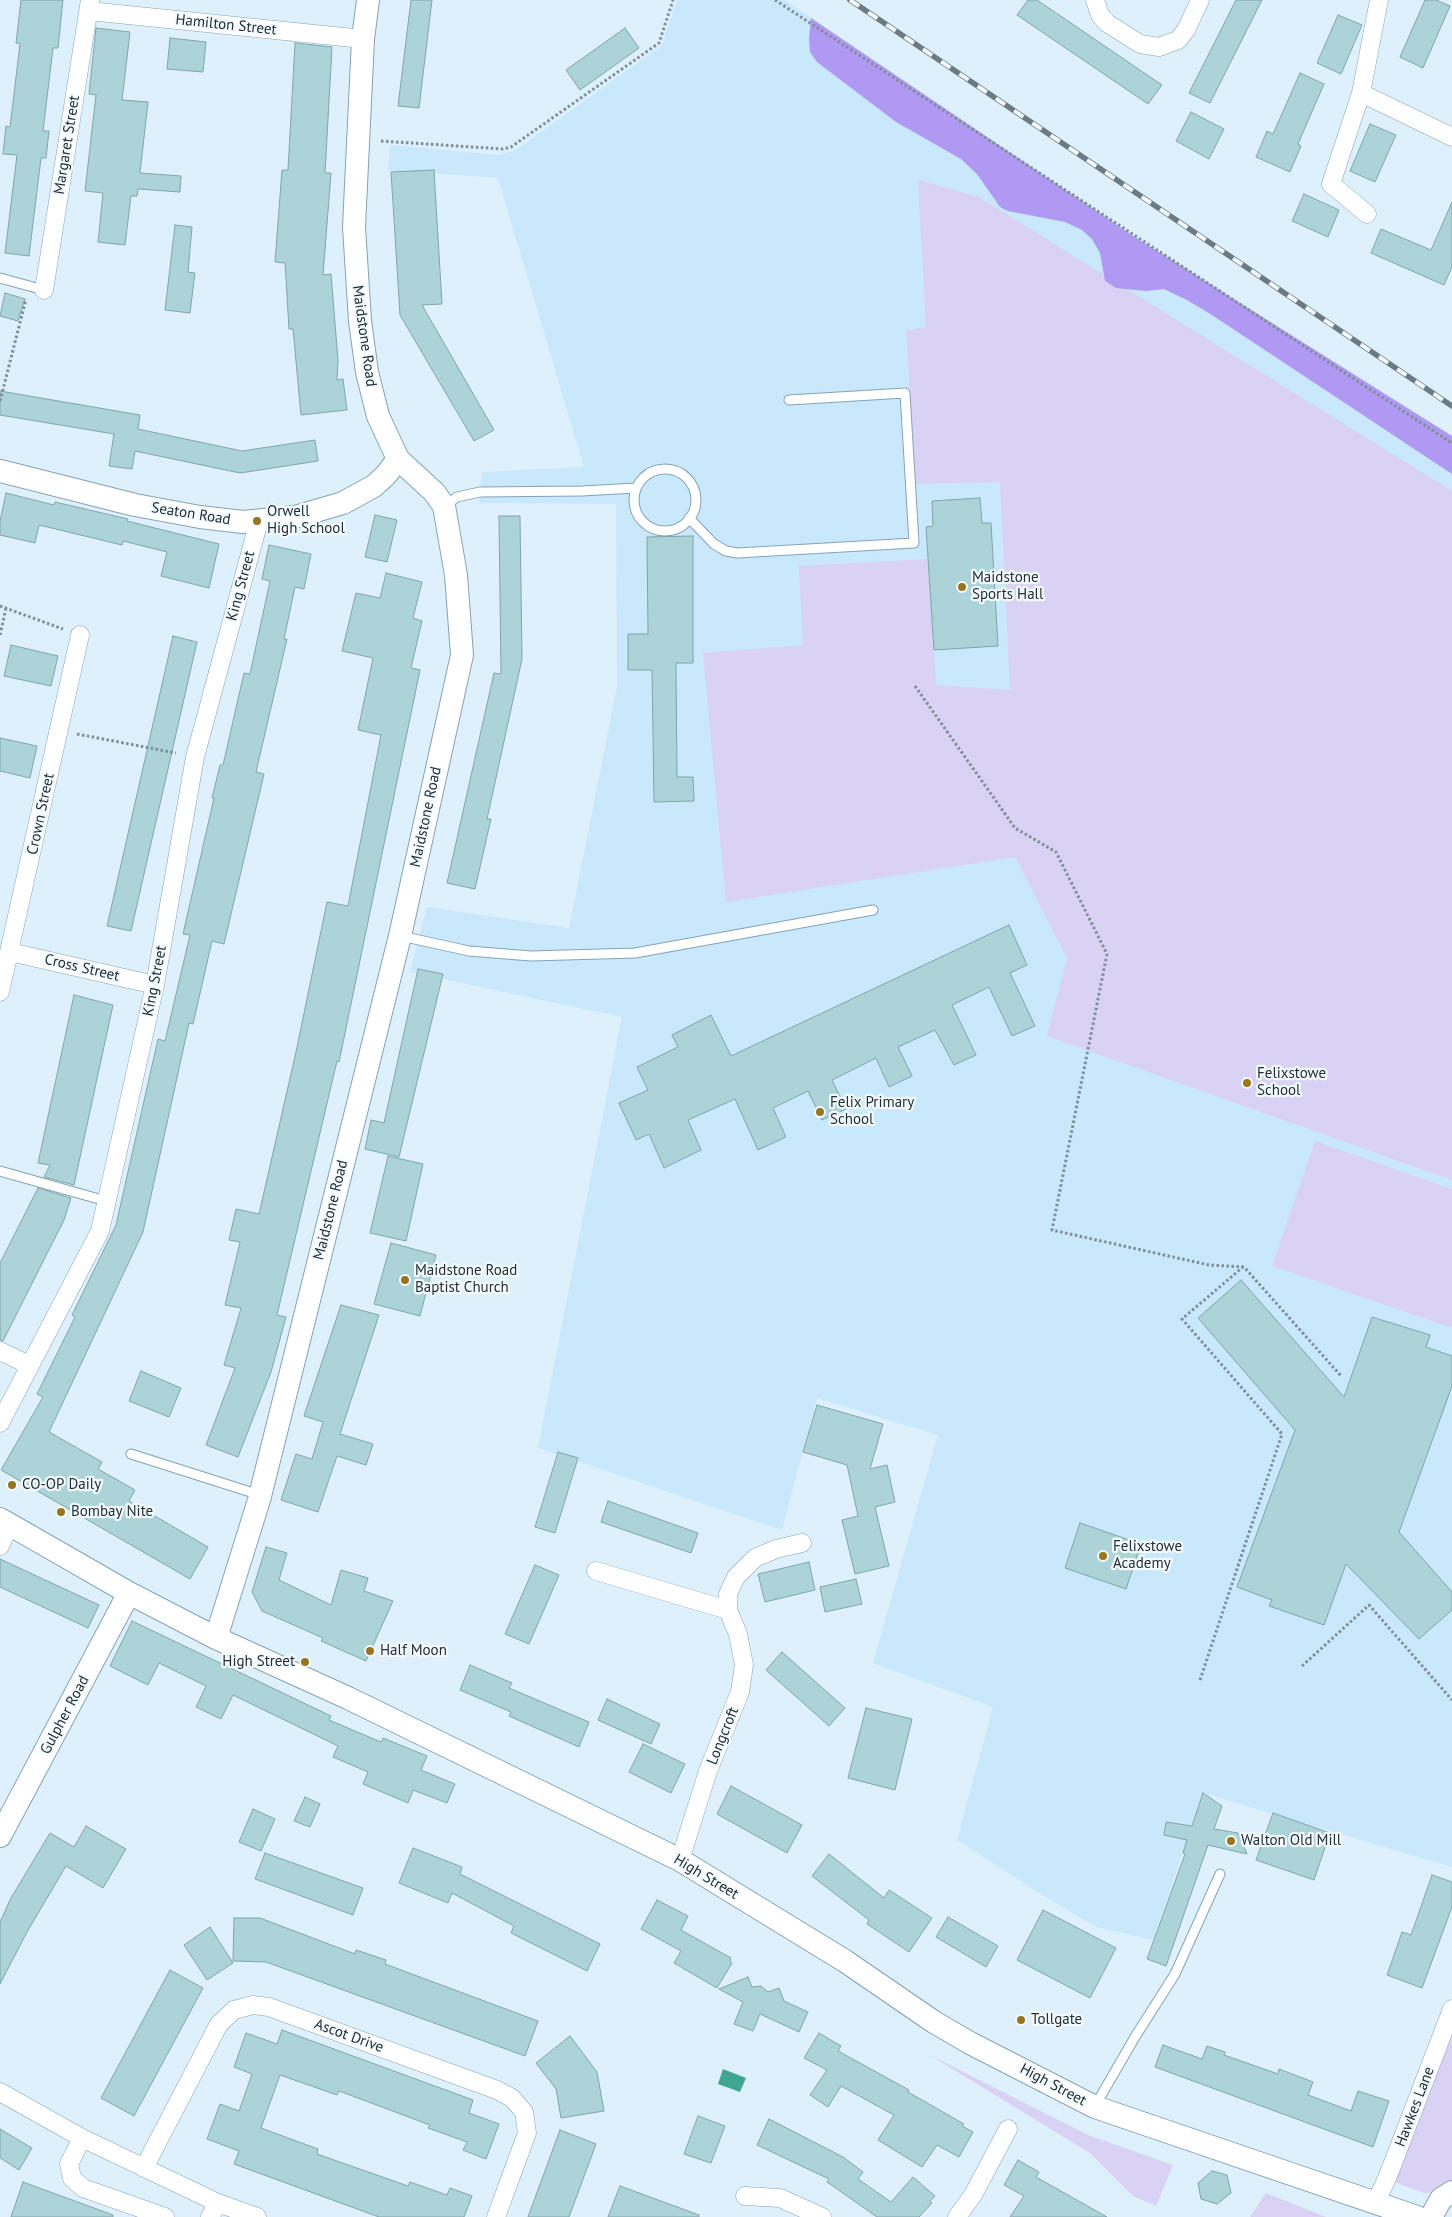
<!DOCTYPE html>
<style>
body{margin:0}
canvas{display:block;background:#ddf0fb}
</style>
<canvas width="1452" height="2217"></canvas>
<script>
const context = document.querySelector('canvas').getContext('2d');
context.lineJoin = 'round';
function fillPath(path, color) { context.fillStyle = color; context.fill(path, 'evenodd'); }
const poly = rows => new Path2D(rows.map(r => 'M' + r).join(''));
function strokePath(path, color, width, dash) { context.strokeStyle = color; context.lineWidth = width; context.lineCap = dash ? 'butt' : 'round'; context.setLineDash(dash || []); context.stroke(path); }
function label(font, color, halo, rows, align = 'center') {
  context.font = font + ' "PT Sans",sans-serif'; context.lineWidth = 4.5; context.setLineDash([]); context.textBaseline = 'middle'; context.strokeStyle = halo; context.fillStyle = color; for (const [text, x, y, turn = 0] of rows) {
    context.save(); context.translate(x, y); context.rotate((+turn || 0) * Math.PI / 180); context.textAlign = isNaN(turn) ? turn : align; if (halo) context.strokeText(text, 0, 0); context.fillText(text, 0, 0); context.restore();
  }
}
const built = poly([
 [677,0,785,0,1135,237,1452,436,1452,1867,1203,1793,1153,1940,1097,1927,1044,1896,957,1840,993,1707,873,1663,938,1435,817,1398,782,1530,538,1448,622,1017,410,972,427,907,569,928,617,687,616,504,479,503,482,472,584,467,498,178,388,170,390,145,498,155,514,151,661,46]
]);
const green = poly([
 [918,180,979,197,1452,491,1452,1180,1047,1036,1067,958,1015,857,726,902,703,653,803,645,799,566,929,559,936,685,1010,690,1000,482,916,484,906,331,926,327],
 [1315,1141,1452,1189,1452,1328,1272,1266],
 [1452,2013,1452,2185,1444,2192,1424,2193,1389,2180],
 [928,2054,1088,2135,1173,2165,1156,2206,1133,2196,1090,2153],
 [1266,2193,1326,2217,1250,2217]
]);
const forest = poly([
 [811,18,1135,237,1452,436,1452,474,1212,315,1187,300,1164,289,1146,291,1116,288,1105,281,1100,253,1092,239,1082,230,1065,222,1008,211,1000,207,977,174,961,159,896,122,817,62,810,52,809,39]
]);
const water = poly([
 [723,2069,746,2078,740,2092,718,2084]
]);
const building = poly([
 [21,0,63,0,58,48,53,48,43,131,49,131,46,158,41,158,29,256,5,253,17,155,3,154,6,126,10,127,20,44,16,43,21,0],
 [411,0,432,0,419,108,398,106,411,0],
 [1028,0,1037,0,1162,85,1148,104,1017,15,1028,0],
 [1236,0,1262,0,1210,103,1189,93,1236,0],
 [1425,0,1436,0,1450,6,1423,68,1400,57,1425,0],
 [1338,15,1362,25,1341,74,1317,63,1338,15],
 [96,28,130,32,122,100,148,102,140,173,181,176,180,192,138,189,137,196,131,196,125,245,98,242,103,193,85,191,96,95,89,94,96,28],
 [625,28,639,48,580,90,566,70,625,28],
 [170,38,206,42,203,72,167,69,170,38],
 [295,43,332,47,325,173,331,173,323,275,331,274,338,360,337,380,343,379,347,410,301,415,293,329,289,329,285,263,275,262,282,170,288,170,295,43],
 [1300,73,1324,84,1298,144,1301,146,1290,172,1256,157,1267,131,1273,134,1300,73],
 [1191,112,1224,129,1209,159,1176,141,1191,112],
 [1370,124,1396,135,1375,182,1350,171,1370,124],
 [434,170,442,304,422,305,494,430,474,441,400,315,391,172,434,170],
 [1304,194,1339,210,1328,237,1292,221,1304,194],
 [1452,202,1452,267,1444,285,1371,253,1381,229,1431,250,1452,202],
 [175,225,192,227,188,272,195,273,190,313,165,310,175,225],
 [5,293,25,299,18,321,0,316,5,293],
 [0,391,140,415,138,429,242,451,315,440,318,461,240,473,135,451,132,469,109,466,114,434,0,415,0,391],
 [6,493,54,505,55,502,128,519,127,521,219,544,209,588,161,576,167,552,123,541,122,545,39,525,35,543,0,535,0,521,6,493],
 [980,498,982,523,991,523,998,646,934,650,926,527,933,526,932,501,980,498],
 [375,515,397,520,387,562,365,557,375,515],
 [499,516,520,516,522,659,487,819,491,819,475,889,447,883,494,673,501,674,499,516],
 [693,536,693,663,676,663,677,777,693,777,694,801,654,802,652,670,628,670,628,634,648,634,647,537,693,536],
 [269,545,311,554,304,589,295,587,284,639,287,639,256,772,264,774,224,944,212,941,193,1024,189,1023,143,1232,49,1432,102,1462,98,1469,135,1490,129,1501,208,1547,190,1579,1,1470,43,1397,37,1394,75,1317,72,1315,116,1225,158,1039,165,1041,190,935,183,934,214,798,212,798,220,765,223,765,244,673,250,674,270,581,262,579,269,545],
 [386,573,422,582,413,618,422,621,411,668,420,670,339,1062,337,1061,277,1315,286,1317,271,1372,238,1457,206,1445,235,1368,224,1365,241,1308,225,1305,240,1242,229,1240,236,1209,259,1214,296,1052,327,902,348,906,381,735,358,730,373,658,342,651,356,593,380,598,386,573],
 [173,636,197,642,131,931,107,926,173,636],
 [11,645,58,656,51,686,4,676,11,645],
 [0,738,37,746,30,778,0,771,0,738],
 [1009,925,1027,965,1010,973,1035,1026,1012,1036,989,987,952,1005,976,1055,954,1065,935,1030,898,1047,912,1076,889,1087,876,1058,832,1080,846,1109,822,1120,808,1091,773,1108,786,1137,758,1150,735,1099,688,1120,701,1150,664,1168,649,1134,636,1140,619,1103,648,1090,637,1067,678,1047,672,1035,711,1015,731,1056,1009,925],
 [418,969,443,974,399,1157,365,1149,371,1120,384,1123,418,969],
 [74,995,113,1005,74,1185,44,1177,50,1165,38,1163,74,995],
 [388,1156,423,1164,406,1241,370,1233,388,1156],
 [38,1188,71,1198,64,1220,3,1341,0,1340,0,1263,38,1188],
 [391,1243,436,1255,420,1316,374,1304,391,1243],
 [1241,1280,1344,1397,1372,1317,1430,1335,1426,1347,1452,1356,1452,1386,1399,1532,1452,1592,1452,1610,1419,1639,1346,1564,1324,1625,1269,1606,1272,1600,1237,1587,1295,1430,1198,1318,1241,1280],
 [341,1305,379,1315,340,1434,373,1444,366,1465,337,1456,318,1512,281,1500,296,1454,312,1459,323,1422,304,1416,341,1305],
 [141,1371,181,1388,169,1417,129,1401,141,1371],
 [817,1405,883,1424,870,1469,887,1465,895,1502,875,1507,889,1566,855,1574,842,1520,858,1516,847,1465,803,1452,817,1405],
 [558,1452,578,1458,555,1533,535,1527,558,1452],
 [608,1501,698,1533,691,1553,601,1522,608,1501],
 [1080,1523,1141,1544,1126,1589,1065,1568,1080,1523],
 [266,1547,287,1553,279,1580,331,1605,341,1570,368,1578,364,1591,393,1601,366,1661,321,1641,323,1638,262,1611,252,1592,266,1547],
 [0,1559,99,1605,88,1628,0,1587,0,1559],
 [809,1562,815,1590,765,1602,758,1574,809,1562],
 [535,1565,559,1575,529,1644,505,1634,535,1565],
 [856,1579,862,1604,825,1612,820,1587,856,1579],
 [132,1621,331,1716,329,1720,381,1742,383,1738,427,1756,421,1770,455,1784,447,1803,413,1790,408,1803,363,1784,368,1772,333,1757,338,1746,233,1695,221,1719,196,1707,206,1686,159,1663,148,1685,110,1666,132,1621],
 [782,1652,845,1708,829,1726,766,1670,782,1652],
 [470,1665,512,1683,509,1688,589,1722,579,1747,509,1716,511,1712,460,1690,470,1665],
 [607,1699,660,1724,651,1744,598,1720,607,1699],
 [866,1708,912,1719,895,1790,848,1778,866,1708],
 [643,1744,685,1764,671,1793,629,1772,643,1744],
 [731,1786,802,1825,787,1853,717,1814,731,1786],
 [1203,1793,1222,1806,1214,1829,1238,1833,1247,1854,1208,1845,1166,1966,1147,1959,1185,1854,1183,1853,1187,1840,1164,1835,1166,1822,1192,1826,1203,1793],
 [305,1797,320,1804,310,1827,294,1821,305,1797],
 [253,1809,275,1819,261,1851,239,1842,253,1809],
 [1273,1813,1330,1833,1314,1880,1256,1860,1273,1813],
 [86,1826,126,1849,103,1888,66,1866,27,1932,0,1984,0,1922,11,1898,50,1833,74,1847,86,1826],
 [413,1848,462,1867,460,1874,600,1944,587,1971,511,1933,514,1926,452,1893,448,1903,399,1883,413,1848],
 [265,1853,363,1888,353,1915,255,1879,265,1853],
 [829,1854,884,1898,889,1890,932,1918,909,1952,867,1924,869,1920,812,1876,829,1854],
 [1432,1875,1452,1882,1452,1907,1422,1988,1387,1975,1402,1932,1411,1935,1432,1875],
 [657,1900,688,1916,681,1930,731,1958,730,1961,732,1963,717,1988,674,1963,681,1951,641,1929,657,1900],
 [1043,1910,1116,1948,1090,1998,1017,1960,1043,1910],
 [948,1917,998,1946,986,1967,936,1937,948,1917],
 [234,1918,260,1918,355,1954,356,1950,386,1960,385,1964,538,2021,525,2056,266,1962,233,1961,234,1918],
 [210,1927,233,1963,207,1980,184,1945,210,1927],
 [170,1970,203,1988,134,2116,101,2098,170,1970],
 [748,1977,752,1987,761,1986,768,1992,779,1988,784,2001,808,2012,799,2032,760,2014,753,2031,734,2024,743,2002,719,1989,748,1977],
 [282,2030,473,2100,469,2113,499,2124,486,2159,463,2150,467,2142,428,2128,430,2125,339,2091,337,2095,280,2075,261,2128,318,2149,317,2154,408,2186,410,2182,447,2195,450,2188,472,2196,464,2217,379,2217,234,2164,239,2151,207,2139,220,2104,239,2111,252,2074,234,2067,246,2033,277,2044,282,2030],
 [819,2033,841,2046,838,2051,909,2090,908,2092,964,2124,962,2126,973,2132,959,2157,937,2145,922,2167,878,2140,894,2115,841,2086,828,2107,810,2095,827,2070,804,2058,819,2033],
 [570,2036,597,2072,604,2111,561,2118,556,2089,536,2063,570,2036],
 [1163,2045,1202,2059,1207,2046,1225,2052,1224,2055,1278,2074,1279,2069,1313,2082,1308,2095,1351,2111,1358,2091,1389,2101,1373,2147,1155,2067,1163,2045],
 [698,2116,725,2126,711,2163,684,2154,698,2116],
 [769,2119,843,2157,863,2172,858,2179,891,2202,913,2177,935,2196,930,2201,932,2203,919,2217,877,2217,827,2182,829,2179,757,2145,769,2119],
 [0,2129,32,2148,19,2170,0,2158,0,2129],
 [560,2130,596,2144,569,2217,528,2217,560,2130],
 [1018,2160,1039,2172,1036,2177,1107,2217,1010,2217,1024,2196,1004,2185,1018,2160],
 [1212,2171,1227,2175,1231,2193,1217,2204,1201,2199,1198,2183,1212,2171],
 [23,2182,113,2215,113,2217,11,2217,23,2182],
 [620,2186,699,2215,699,2217,608,2217,620,2186]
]);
const path = poly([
 [775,0,1452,443],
 [381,141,503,149,511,147,659,43,673,0],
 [0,401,26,299],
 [0,606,63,629],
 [0,635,6,608],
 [915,686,1015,828,1056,852,1107,954,1052,1230,1209,1265,1244,1267,1342,1377],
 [77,734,176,753],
 [1302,1666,1369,1605,1452,1700],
 [1200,1680,1282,1434,1182,1319,1243,1267]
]);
const service = poly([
 [0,278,44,290],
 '634 500a31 31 0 1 1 62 0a31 31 0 1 1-62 0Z',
 [444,506,457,497,480,492,582,491,636,488],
 [689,518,714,544,726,551,737,553,914,543,905,393,789,400],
 [401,936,469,951,531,956,635,953,873,910],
 [0,1171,106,1201],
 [131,1454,260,1495],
 [1095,2106,1135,2037,1175,1974,1220,1874]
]);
const minor = poly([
 [1095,0,1100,15,1107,23,1140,44,1159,47,1178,40,1186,30,1200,0],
 [89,11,363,39],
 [1361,93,1452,137],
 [1367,214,1331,184,1361,93,1379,0],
 [44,290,90,0],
 [10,952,155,985],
 [0,992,80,635],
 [0,1351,29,1365],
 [0,1423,100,1231,155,985,195,757,259,521],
 [0,1546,10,1524],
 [596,1571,728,1610],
 [680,1860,708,1771,740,1692,744,1665,738,1634,728,1610,728,1594,736,1577,755,1558,776,1549,802,1543],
 [0,2092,82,2138,218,2203,257,2217],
 [82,2138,69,2164,72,2178,83,2188,165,2217],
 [144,2168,219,2024,234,2010,253,2005,269,2007,497,2090,512,2098,524,2112,527,2133,496,2217],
 [745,2196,780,2198,822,2217],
 [1375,2204,1388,2176,1452,2009],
 [210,2217,218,2203],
 [957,2217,973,2195,1008,2129]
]);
const tertiary = poly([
 [0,471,135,505,200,517,243,522,295,517,343,503,374,486,386,475,398,459],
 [0,1519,129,1593,216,1638,348,1698,680,1860,845,1961,934,2022,970,2043,1095,2107,1417,2217],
 [216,1638,259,1500,400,936,462,655,456,575,444,506,434,492,398,459,378,416,367,372,360,321,354,227,363,39,368,0],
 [0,1836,129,1593],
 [1431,2217,1441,2199,1452,2192]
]);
const rail = poly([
 [850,0,1452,406]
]);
const markers = [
 [257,521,5,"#98751f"],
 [962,587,5,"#98751f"],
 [1247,1083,5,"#98751f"],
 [820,1112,5,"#98751f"],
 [405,1280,5,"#98751f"],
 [12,1485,5,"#98751f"],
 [61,1512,5,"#98751f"],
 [1103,1556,5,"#98751f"],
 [370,1651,5,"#98751f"],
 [305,1662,5,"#98751f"],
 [1231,1841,5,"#98751f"],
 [1021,2020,5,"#98751f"]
];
const streetNames = [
 ["Hamilton Street",226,25,6],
 ["Margaret Street",67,145,-81],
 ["Maidstone Road",364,336,82],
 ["Seaton Road",191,514,9],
 ["King Street",241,586,-75],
 ["Crown Street",41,814,-78],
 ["Maidstone Road",426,817,-78],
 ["Cross Street",82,968,13],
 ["King Street",155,981,-79],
 ["Maidstone Road",331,1210,-76],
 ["Gulpher Road",65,1715,-62],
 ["Longcroft",723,1736,-68],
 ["High Street",706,1877,31],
 ["Ascot Drive",349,2036,20],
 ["High Street",1053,2085,28],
 ["Hawkes Lane",1415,2107,-69]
];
const poiNames = [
 ["Orwell",267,512],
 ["High School",267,529],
 ["Maidstone",972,578],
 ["Sports Hall",972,595],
 ["Felixstowe",1257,1074],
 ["School",1257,1091],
 ["Felix Primary",830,1103],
 ["School",830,1120],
 ["Maidstone Road",415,1271],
 ["Baptist Church",415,1288],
 ["CO-OP Daily",22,1485],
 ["Bombay Nite",71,1512],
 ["Felixstowe",1113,1547],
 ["Academy",1113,1564],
 ["Half Moon",380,1651],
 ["High Street",295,1662,"right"],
 ["Walton Old Mill",1241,1841],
 ["Tollgate",1031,2020]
];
fillPath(built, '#c9e8fb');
fillPath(green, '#d9d2f5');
fillPath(forest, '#b099f2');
fillPath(water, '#3fa790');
fillPath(building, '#abd3d8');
strokePath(building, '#80a6aa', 1);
strokePath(service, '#85a3b5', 11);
strokePath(minor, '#85a3b5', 19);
strokePath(tertiary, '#85a3b5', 24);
strokePath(path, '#7f8e98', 3, [2.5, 2.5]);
strokePath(service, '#fff', 9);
strokePath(minor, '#fff', 18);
strokePath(tertiary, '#fff', 22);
strokePath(rail, '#6b7a83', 5.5);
strokePath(rail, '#f4fbff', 4, [11]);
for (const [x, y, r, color] of markers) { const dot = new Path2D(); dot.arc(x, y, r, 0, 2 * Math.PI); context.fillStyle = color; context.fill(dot); strokePath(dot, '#f4fbff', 2); }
label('15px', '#222e36', '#f4fbff', streetNames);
label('15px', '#222e36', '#f4fbff', poiNames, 'left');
</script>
